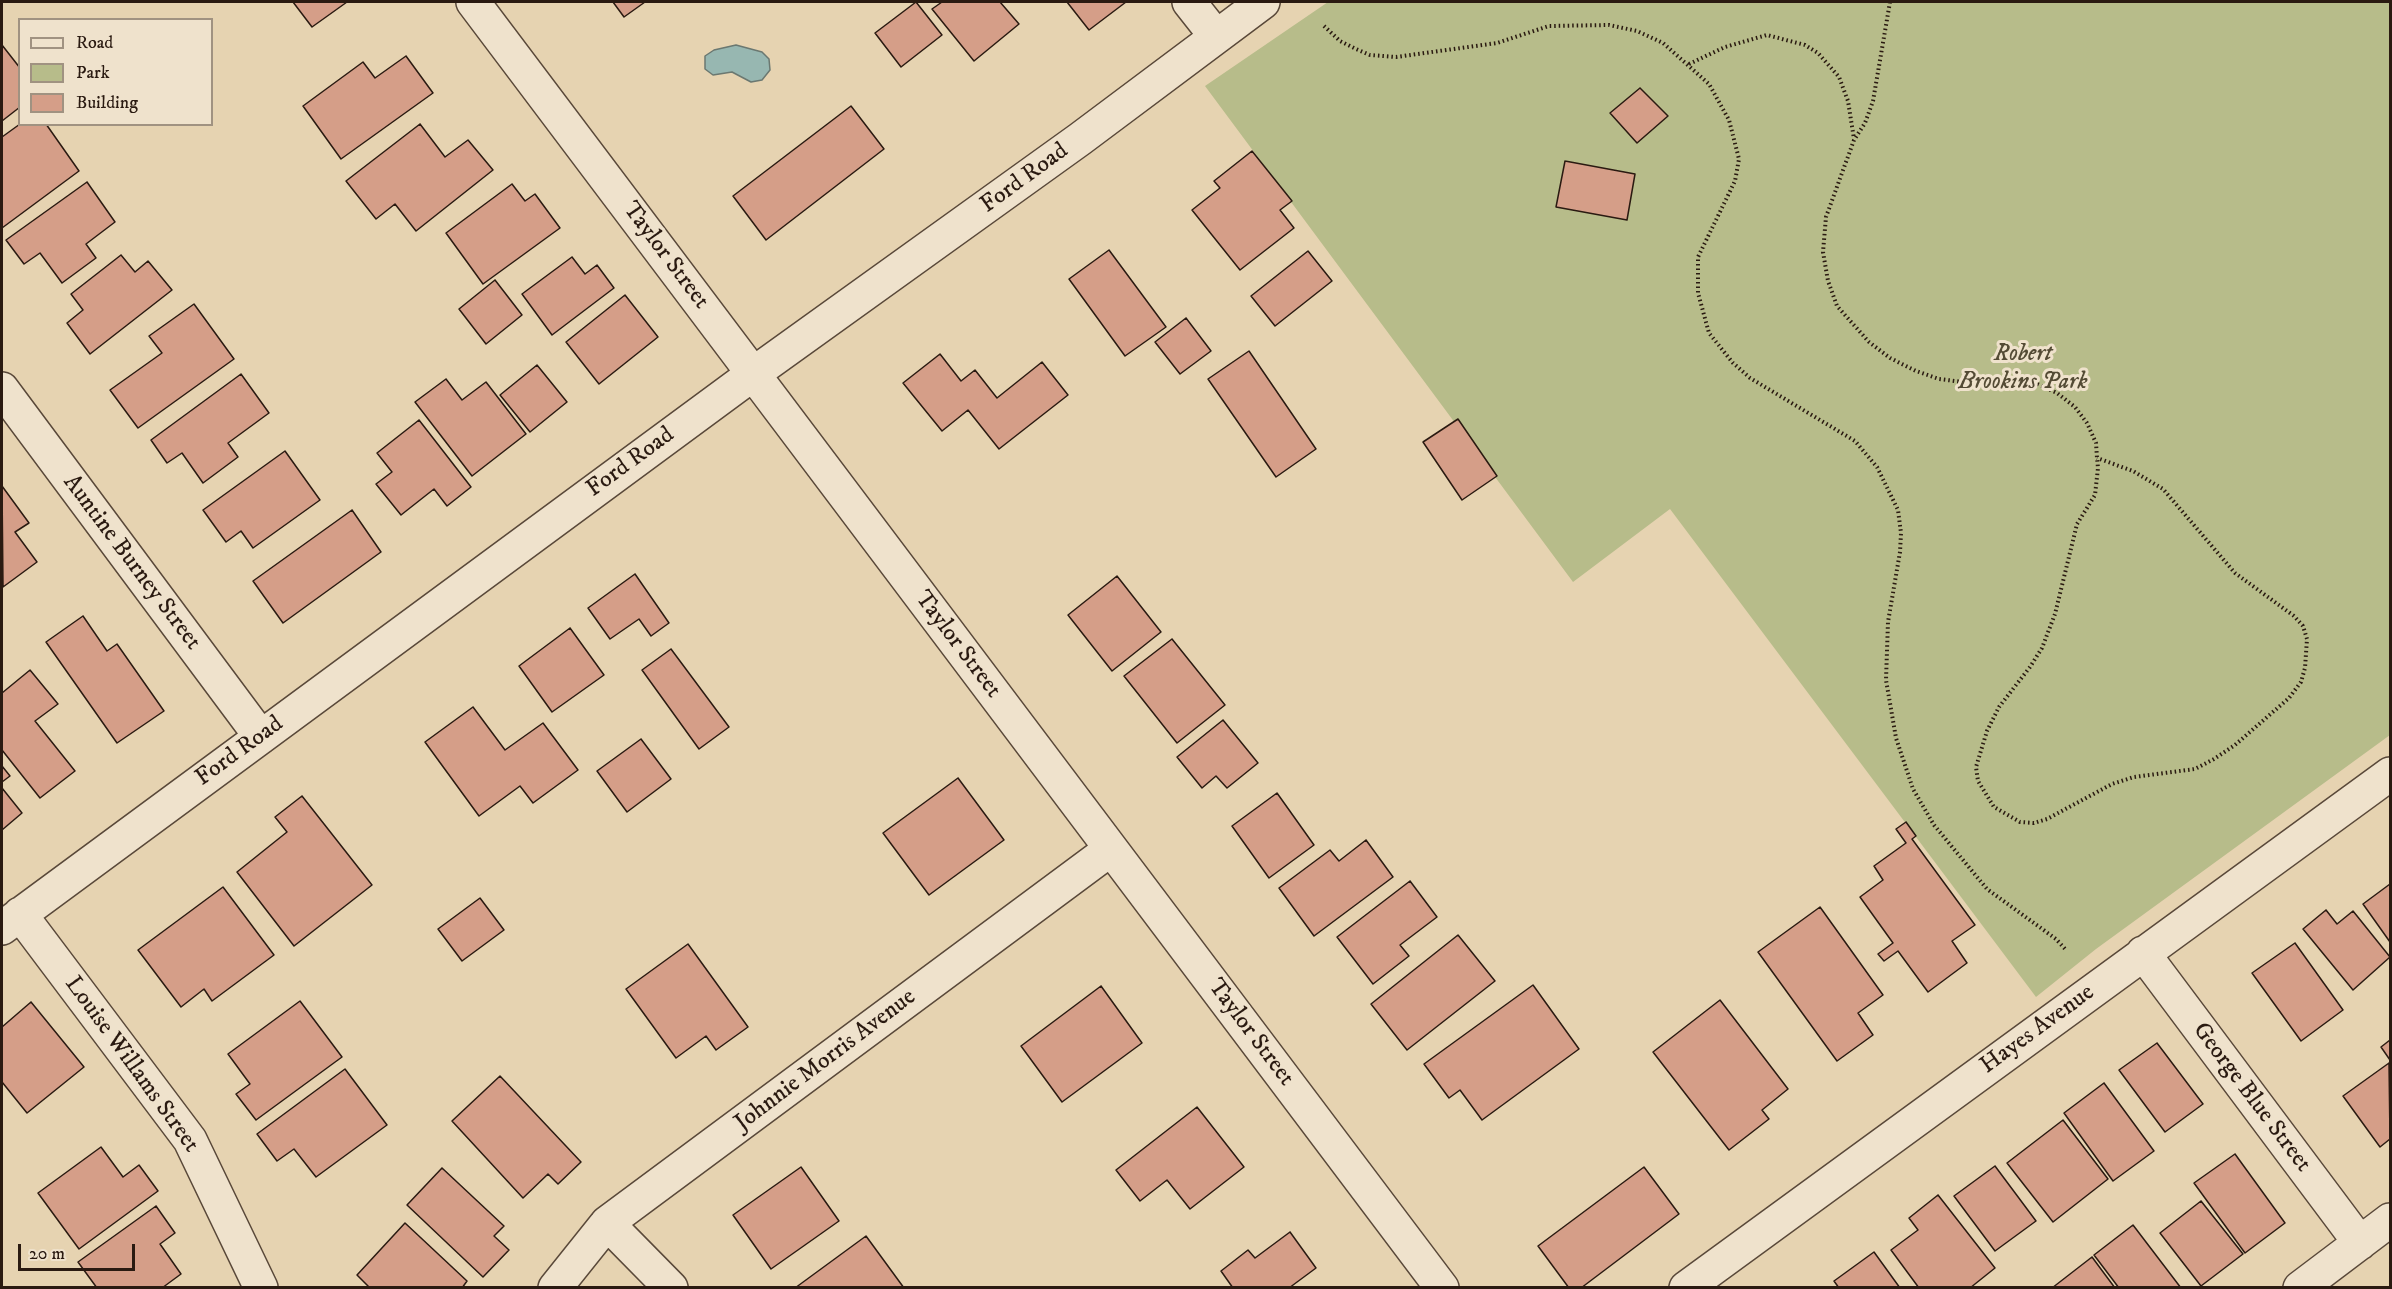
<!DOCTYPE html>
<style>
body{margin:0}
#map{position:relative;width:2392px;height:1289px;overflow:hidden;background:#e6d3b1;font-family:"IM FELL DW Pica",serif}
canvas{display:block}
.frame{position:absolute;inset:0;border:3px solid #2a1a11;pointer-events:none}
.legend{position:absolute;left:18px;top:18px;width:195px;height:108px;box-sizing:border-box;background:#efe2cc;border:2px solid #a09281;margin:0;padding:8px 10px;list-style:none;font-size:18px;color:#2a1a11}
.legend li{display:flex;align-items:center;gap:12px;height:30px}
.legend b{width:30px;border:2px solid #a09281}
.scale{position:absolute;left:18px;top:1244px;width:117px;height:27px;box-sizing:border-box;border:3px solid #2a1a11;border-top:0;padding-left:8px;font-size:18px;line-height:21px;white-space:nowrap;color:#2a1a11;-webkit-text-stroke:4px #efe2cc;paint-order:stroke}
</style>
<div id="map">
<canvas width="2392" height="1289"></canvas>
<div class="frame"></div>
<ul class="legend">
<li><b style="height:8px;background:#efe2cc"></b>Road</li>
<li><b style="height:16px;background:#b7bc8a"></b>Park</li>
<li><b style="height:16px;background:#d59e88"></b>Building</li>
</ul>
<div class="scale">20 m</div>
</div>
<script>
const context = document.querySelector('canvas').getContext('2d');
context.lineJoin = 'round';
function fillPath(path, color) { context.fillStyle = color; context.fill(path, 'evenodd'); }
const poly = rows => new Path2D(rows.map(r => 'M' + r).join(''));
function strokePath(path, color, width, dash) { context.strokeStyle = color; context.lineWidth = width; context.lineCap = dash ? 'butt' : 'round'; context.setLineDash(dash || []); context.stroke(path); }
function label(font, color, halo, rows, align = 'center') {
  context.font = font + ' "IM FELL DW Pica",serif'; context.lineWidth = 6; context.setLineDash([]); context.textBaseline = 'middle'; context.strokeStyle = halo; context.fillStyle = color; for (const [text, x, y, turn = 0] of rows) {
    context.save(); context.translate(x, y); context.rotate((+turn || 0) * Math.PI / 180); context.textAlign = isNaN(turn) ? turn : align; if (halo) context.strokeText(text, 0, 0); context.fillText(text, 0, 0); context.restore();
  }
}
const green = poly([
 [1328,2,2390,2,2390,735,2096,949,2036,997,1670,509,1573,582,1205,86]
]);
const water = poly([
 [736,45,762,52,769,59,770,70,762,80,751,82,732,72,713,75,705,69,705,56,714,50,736,45]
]);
const building = poly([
 [293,2,347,2,312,27,293,2],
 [613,2,645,2,624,17,613,2],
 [916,2,942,35,901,67,875,33,916,2],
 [942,2,1000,2,1019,24,974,61,932,9,942,2],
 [1067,2,1126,2,1089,30,1067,2],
 [2,45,20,68,20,107,2,121,2,45],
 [406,56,433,93,341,159,303,106,363,62,375,78,406,56],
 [1640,88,1668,116,1637,143,1610,113,1640,88],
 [851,106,884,149,766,240,733,196,851,106],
 [20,124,46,124,79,171,2,228,2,137,20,124],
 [420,124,445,157,468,140,493,170,416,231,395,204,376,219,346,181,420,124],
 [1252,151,1292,201,1280,210,1294,228,1240,270,1192,210,1220,188,1214,181,1252,151],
 [1565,161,1635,174,1627,220,1556,207,1565,161],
 [87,182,115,222,86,244,96,258,62,283,40,253,24,264,6,240,87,182],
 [512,184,525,201,535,194,560,228,483,284,446,233,512,184],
 [1109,250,1166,327,1125,356,1069,279,1109,250],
 [1308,251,1332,281,1275,326,1251,296,1308,251],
 [121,255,135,272,148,261,172,290,90,354,67,323,83,310,71,294,121,255],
 [572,257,585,274,597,265,614,288,552,335,522,294,572,257],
 [495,280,522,315,486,344,459,309,495,280],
 [625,295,658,337,599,384,566,342,625,295],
 [194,304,234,359,138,428,110,390,162,353,149,336,194,304],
 [1186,318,1211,351,1180,374,1155,342,1186,318],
 [1249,351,1316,449,1276,477,1208,379,1249,351],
 [940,354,961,381,975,370,997,398,1042,362,1068,395,999,449,968,410,942,431,903,383,940,354],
 [537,365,567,402,530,432,500,395,537,365],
 [241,374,269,413,228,443,238,457,203,483,182,453,167,463,151,440,241,374],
 [446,379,462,400,486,382,526,434,472,476,415,402,446,379],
 [1458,419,1497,476,1462,500,1423,442,1458,419],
 [419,420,471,487,447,506,434,489,401,515,376,484,392,472,377,453,419,420],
 [285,451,320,500,253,548,241,531,226,542,203,510,285,451],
 [2,486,29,523,15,532,37,562,3,587,2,486],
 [352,510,381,552,283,623,253,581,352,510],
 [635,574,669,623,651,636,639,619,610,639,588,608,635,574],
 [1117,576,1161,632,1112,671,1068,615,1117,576],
 [83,616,107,651,117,644,164,711,117,743,46,642,83,616],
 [570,628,604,675,552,712,519,666,570,628],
 [1172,639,1225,705,1177,743,1124,676,1172,639],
 [671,649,729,727,699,749,642,670,671,649],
 [30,670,58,704,35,721,75,771,40,798,2,750,2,693,30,670],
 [473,707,505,750,543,723,578,770,533,803,520,786,479,816,425,742,473,707],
 [1223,720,1258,763,1227,788,1216,776,1202,788,1177,757,1223,720],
 [641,739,671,779,627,812,597,771,641,739],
 [2,766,10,776,2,782,2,766],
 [958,778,1004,840,929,895,883,833,958,778],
 [2,788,22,813,2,830,2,788],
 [1277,793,1314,845,1269,878,1232,826,1277,793],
 [302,796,372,885,294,946,237,872,287,832,275,817,302,796],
 [1906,822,1916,836,1912,839,1975,925,1952,941,1967,963,1928,992,1898,951,1884,961,1878,954,1893,943,1860,897,1883,880,1874,866,1906,843,1896,829,1906,822],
 [1366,840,1393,877,1314,936,1279,888,1330,850,1339,861,1366,840],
 [1410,881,1437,917,1400,945,1409,956,1373,984,1337,937,1410,881],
 [2390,884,2390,942,2363,904,2390,884],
 [223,887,274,955,212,1001,204,989,181,1007,138,950,223,887],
 [480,898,504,930,462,961,438,929,480,898],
 [1820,907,1883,995,1858,1013,1873,1035,1837,1061,1758,952,1820,907],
 [2326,910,2337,924,2353,911,2390,957,2353,990,2303,929,2326,910],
 [1458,935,1495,981,1407,1050,1371,1004,1458,935],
 [2295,943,2343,1010,2301,1041,2252,973,2295,943],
 [688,944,748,1027,716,1050,706,1036,676,1058,626,989,688,944],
 [1533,985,1579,1049,1482,1120,1460,1090,1449,1098,1424,1064,1533,985],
 [1101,986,1142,1043,1062,1102,1021,1046,1101,986],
 [1720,1000,1788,1089,1762,1110,1769,1119,1729,1150,1653,1052,1720,1000],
 [300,1001,342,1057,256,1120,236,1094,250,1084,228,1054,300,1001],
 [31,1002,84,1067,27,1113,2,1082,2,1027,31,1002],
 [2390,1040,2390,1060,2381,1047,2390,1040],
 [2157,1043,2203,1104,2165,1132,2119,1070,2157,1043],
 [2389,1063,2390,1139,2380,1147,2343,1096,2389,1063],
 [345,1069,387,1125,316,1177,294,1149,277,1161,257,1134,345,1069],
 [500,1076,581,1162,558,1184,548,1174,523,1198,452,1121,500,1076],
 [2104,1083,2154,1151,2113,1181,2064,1113,2104,1083],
 [1197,1107,1244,1167,1190,1209,1167,1180,1140,1201,1116,1170,1197,1107],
 [2063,1120,2108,1179,2053,1222,2007,1163,2063,1120],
 [101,1147,123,1177,139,1165,158,1191,79,1249,38,1193,101,1147],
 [2235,1154,2285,1223,2245,1253,2194,1183,2235,1154],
 [1995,1166,2036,1221,1995,1251,1954,1196,1995,1166],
 [801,1167,839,1221,771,1269,733,1215,801,1167],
 [1644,1167,1679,1214,1581,1288,1569,1288,1538,1246,1644,1167],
 [442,1168,504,1226,494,1236,509,1250,483,1277,407,1205,442,1168],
 [1938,1195,1995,1268,1970,1288,1919,1288,1891,1250,1918,1230,1909,1218,1938,1195],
 [2201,1201,2243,1254,2201,1286,2160,1233,2201,1201],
 [156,1206,175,1233,160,1244,181,1274,162,1288,97,1288,78,1262,156,1206],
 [405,1223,467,1281,462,1288,370,1288,357,1275,405,1223],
 [2133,1225,2181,1288,2119,1288,2094,1255,2133,1225],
 [1290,1232,1316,1268,1289,1288,1233,1288,1221,1271,1248,1250,1255,1258,1290,1232],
 [866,1236,904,1288,795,1288,866,1236],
 [1874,1252,1900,1288,1839,1288,1834,1281,1874,1252],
 [2092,1257,2115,1288,2052,1288,2092,1257]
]);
const path = poly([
 [1890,2,1873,101,1865,123,1854,140,1826,217,1823,252,1828,281,1837,306,1869,342,1890,358,1916,371,1939,379,1963,382,2011,379,2033,382,2057,393,2075,407,2087,423,2096,443,2097,458,2098,468,2095,495,2077,524,2055,614,2042,648,2030,667,1999,707,1987,731,1976,767,1978,781,1994,807,2020,822,2034,823,2047,819,2112,784,2134,777,2195,769,2214,759,2235,745,2289,698,2301,682,2305,668,2307,639,2303,626,2294,616,2235,573,2163,489,2133,471,2097,458],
 [1324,26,1340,41,1356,49,1370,55,1396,57,1497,43,1549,26,1609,25,1637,31,1663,43,1709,84,1729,120,1739,159,1735,181,1698,257,1698,293,1709,333,1733,363,1750,378,1855,441,1877,467,1898,510,1901,533,1900,552,1888,622,1886,680,1896,738,1913,789,1934,825,1987,889,2056,939,2066,950],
 [1689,64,1725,47,1767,35,1805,45,1818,53,1839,77,1848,101,1854,139]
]);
const minor = poly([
 [473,2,1442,1288],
 [1189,2,1215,35],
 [2,389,261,737],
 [20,914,190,1140,261,1288],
 [2,928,753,374,1080,139,1263,2],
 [2143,953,2360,1243],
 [607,1223,671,1288],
 [555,1288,607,1223,1111,849],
 [1686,1288,2390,774],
 [2300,1288,2390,1220]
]);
const streetNames = [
 ["Ford Road",1025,179,-36],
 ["Taylor Street",665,256,53],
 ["Ford Road",631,463,-36],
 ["Auntine Burney Street",131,563,53],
 ["Taylor Street",957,645,53],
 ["Ford Road",240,752,-36],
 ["Hayes Avenue",2038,1030,-36],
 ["Taylor Street",1250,1033,53],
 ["Johnnie Morris Avenue",826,1061,-37],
 ["Louise Willams Street",131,1065,54],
 ["George Blue Street",2251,1098,53]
];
const parkNames = [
 ["Robert",2023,355],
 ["Brookins Park",2023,383]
];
fillPath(green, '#b7bc8a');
fillPath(water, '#97b7b1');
strokePath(water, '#6b7871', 1.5);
fillPath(building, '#d59e88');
strokePath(building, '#2a1a11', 1.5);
strokePath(minor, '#594839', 36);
strokePath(path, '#2a1a11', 4, [1.5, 3]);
strokePath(minor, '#efe2cc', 33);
label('24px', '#2a1a11', '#efe2cc', streetNames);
label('italic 24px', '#544b35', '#efe2cc', parkNames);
</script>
